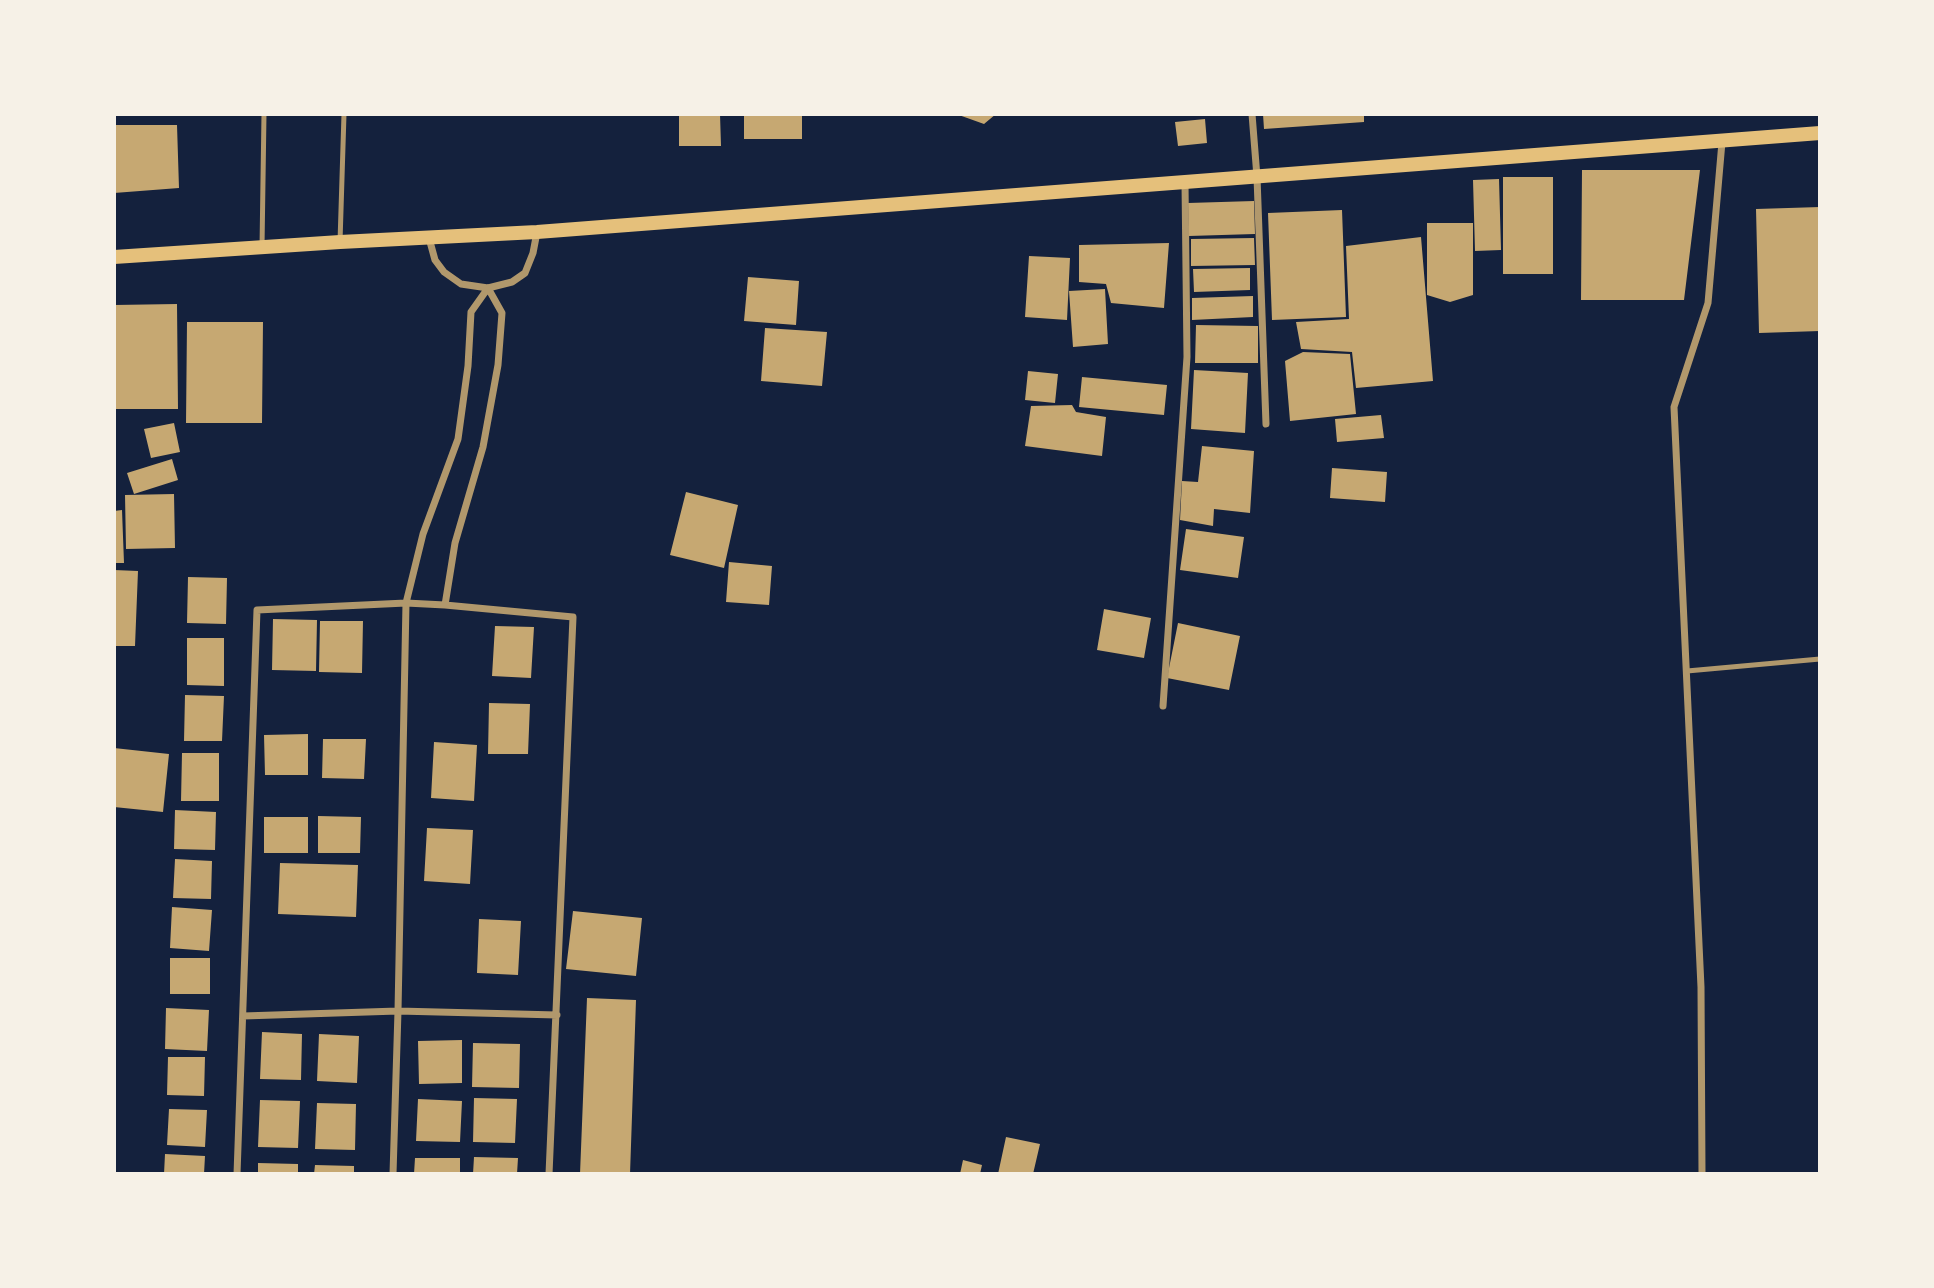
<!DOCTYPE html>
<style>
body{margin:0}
#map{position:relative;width:1934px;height:1288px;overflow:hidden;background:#14213d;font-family:Raleway,sans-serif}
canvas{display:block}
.frame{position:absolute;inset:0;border:116px solid #f6f1e7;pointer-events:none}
</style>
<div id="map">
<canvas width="1934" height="1288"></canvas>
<div class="frame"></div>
</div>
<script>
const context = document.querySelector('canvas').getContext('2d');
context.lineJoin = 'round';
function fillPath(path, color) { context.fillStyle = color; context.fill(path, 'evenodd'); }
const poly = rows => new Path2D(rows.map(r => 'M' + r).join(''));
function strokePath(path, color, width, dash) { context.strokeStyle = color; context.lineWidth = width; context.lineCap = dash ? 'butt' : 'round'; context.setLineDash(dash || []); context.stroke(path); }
const building = poly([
 [679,114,720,114,721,146,679,146],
 [744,114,802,114,802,139,744,139],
 [956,114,996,114,984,124],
 [1263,114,1364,114,1364,122,1264,129],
 [1205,119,1207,143,1178,146,1175,122],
 [114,125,177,125,179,188,114,193],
 [1582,170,1700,170,1684,300,1581,300],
 [1503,177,1553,177,1553,274,1503,274],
 [1499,179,1501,250,1475,251,1473,180],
 [1254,201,1255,234,1189,236,1188,203],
 [1820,207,1820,331,1759,333,1756,209],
 [1342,210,1346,317,1272,320,1268,213],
 [1427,223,1473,223,1473,295,1450,302,1427,295],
 [1421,237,1433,381,1356,388,1352,352,1301,349,1296,322,1349,319,1346,246],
 [1254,238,1255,265,1191,266,1191,239],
 [1169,243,1164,308,1111,303,1106,284,1079,282,1079,245],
 [1029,256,1070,258,1067,320,1025,317],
 [1250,268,1250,290,1194,292,1193,269],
 [748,277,799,281,796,325,744,321],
 [1105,289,1108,344,1073,347,1069,291],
 [1253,296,1253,317,1192,320,1192,298],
 [177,304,178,409,114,409,114,305],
 [187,322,263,322,262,423,186,423],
 [1196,325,1258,326,1258,363,1195,363],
 [765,328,827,332,822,386,761,381],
 [1303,352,1350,354,1356,414,1290,421,1285,361],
 [1194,370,1248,373,1245,433,1191,429],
 [1028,371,1058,374,1055,403,1025,400],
 [1082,377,1167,385,1164,415,1079,407],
 [1072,405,1076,412,1106,417,1102,456,1025,446,1031,406],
 [1381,415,1384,438,1337,442,1335,419],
 [174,423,180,452,151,458,144,429],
 [1202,446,1254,451,1250,513,1214,509,1213,526,1180,520,1182,481,1198,482],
 [172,459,178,480,134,494,127,473],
 [1332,468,1387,472,1385,502,1330,498],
 [686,492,738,505,724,568,670,555],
 [174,494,175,548,126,549,125,495],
 [122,510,124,563,114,563,114,511],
 [1186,529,1244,537,1238,578,1180,570],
 [729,562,772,566,769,605,726,602],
 [114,570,138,571,135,646,114,646],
 [188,577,227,578,226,624,187,623],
 [1104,609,1151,618,1144,658,1097,650],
 [273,619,317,620,316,671,272,670],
 [320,621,363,621,362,673,319,672],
 [1178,623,1240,636,1229,690,1167,678],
 [495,626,534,627,531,678,492,676],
 [187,638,224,638,224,686,187,685],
 [185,695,224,696,222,741,184,741],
 [489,703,530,704,528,754,488,754],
 [308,734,308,775,265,775,264,735],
 [323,739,366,739,364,779,322,778],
 [434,742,477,745,474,801,431,798],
 [114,748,169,754,163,812,114,807],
 [182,753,219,753,219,801,181,801],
 [175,810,216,812,215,850,174,849],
 [318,816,361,817,360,853,318,853],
 [264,817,308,817,308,853,264,853],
 [427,828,473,830,470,884,424,881],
 [175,859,212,861,211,899,173,898],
 [280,863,358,865,356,917,278,914],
 [172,907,212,910,209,951,170,948],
 [573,911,642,918,636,976,566,969],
 [479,919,521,921,518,975,477,973],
 [170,958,210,958,210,994,170,994],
 [587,998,636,1000,630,1174,580,1174],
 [166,1008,209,1010,207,1051,165,1049],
 [262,1032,302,1034,301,1080,260,1079],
 [319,1034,359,1036,357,1083,317,1081],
 [462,1040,462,1083,419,1084,418,1041],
 [473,1043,520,1044,519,1088,472,1087],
 [168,1057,205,1057,204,1096,167,1095],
 [474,1098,517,1099,515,1143,473,1142],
 [418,1099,462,1101,460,1142,416,1141],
 [260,1100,300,1101,298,1148,258,1147],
 [317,1103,356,1104,355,1150,315,1149],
 [169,1109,207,1110,205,1147,167,1145],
 [1006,1137,1040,1144,1033,1174,998,1174],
 [165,1154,205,1156,204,1174,164,1174],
 [474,1157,518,1158,517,1174,473,1174],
 [415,1158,460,1158,460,1174,414,1174],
 [963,1160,982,1165,980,1174,960,1174],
 [258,1163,298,1164,298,1174,258,1174],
 [315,1165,354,1166,354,1174,314,1174]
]);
const service = poly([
 [340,242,344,114],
 [262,247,264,114],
 [1687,671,1820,659]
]);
const minor = poly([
 [1252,114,1257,177,1266,424],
 [429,238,435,260,444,272,461,284,488,288,512,282,525,273,533,253,537,232],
 [1163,706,1187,357,1185,183],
 [243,1016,398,1011,557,1015],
 [237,1174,257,610,406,603,445,605,573,617,549,1174],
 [393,1174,398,1011,406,603,423,534,458,439,468,366,471,312,488,288,502,313,498,365,483,447,455,543,445,605],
 [1702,1174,1701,987,1674,407,1708,303,1722,142]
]);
const secondary = poly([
 [114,257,340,242,537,232,1820,133]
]);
fillPath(building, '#c6a872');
strokePath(service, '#b1986c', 5);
strokePath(minor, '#b1986c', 7);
strokePath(secondary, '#e5c07b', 14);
</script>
